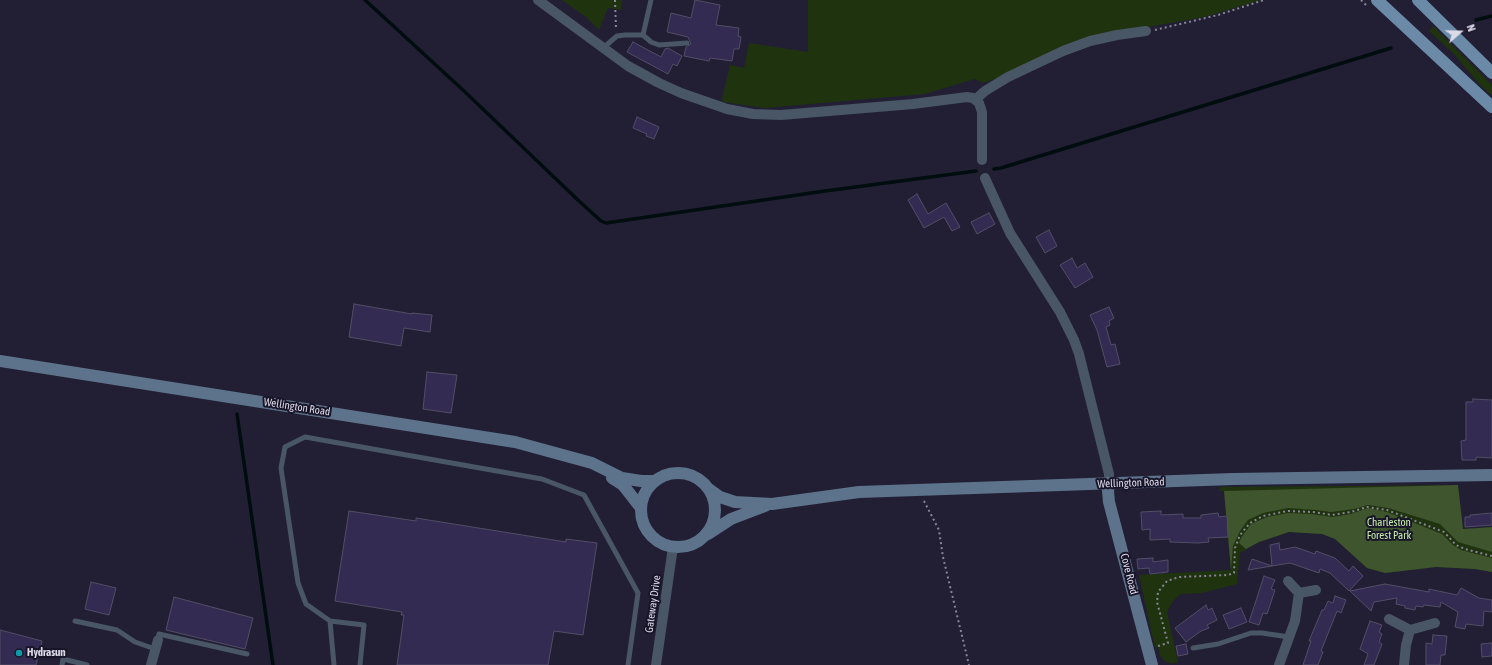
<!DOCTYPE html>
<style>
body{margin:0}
#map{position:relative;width:1492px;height:665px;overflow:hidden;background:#221f34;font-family:"Asap Condensed",sans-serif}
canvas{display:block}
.north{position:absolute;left:1440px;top:12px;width:40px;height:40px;-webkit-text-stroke:3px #191529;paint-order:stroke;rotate:70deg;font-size:11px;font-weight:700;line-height:16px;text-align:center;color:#dcdae9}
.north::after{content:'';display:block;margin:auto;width:14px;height:18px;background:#dcdae9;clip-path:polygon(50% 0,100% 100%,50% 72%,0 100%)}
</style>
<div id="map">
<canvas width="1492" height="665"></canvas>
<div class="north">N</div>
</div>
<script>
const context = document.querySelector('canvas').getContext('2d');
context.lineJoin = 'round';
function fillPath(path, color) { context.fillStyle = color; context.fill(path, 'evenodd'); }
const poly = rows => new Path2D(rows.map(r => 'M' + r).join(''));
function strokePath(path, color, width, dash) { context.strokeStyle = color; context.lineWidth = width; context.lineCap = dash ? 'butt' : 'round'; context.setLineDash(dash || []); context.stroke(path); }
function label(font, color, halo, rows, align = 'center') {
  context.font = font + ' "Asap Condensed",sans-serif'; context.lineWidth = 4; context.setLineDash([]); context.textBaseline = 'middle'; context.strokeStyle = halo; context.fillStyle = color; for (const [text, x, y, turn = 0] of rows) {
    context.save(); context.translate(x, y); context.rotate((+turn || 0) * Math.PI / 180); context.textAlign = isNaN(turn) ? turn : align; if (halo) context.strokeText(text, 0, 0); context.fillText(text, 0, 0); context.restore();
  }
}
const green = poly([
 [562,0,622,0,621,10,608,8,599,30,586,17],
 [808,0,1261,0,1205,17,1147,27,983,83,975,79,925,94,765,108,723,102,722,99,730,65,744,68,749,43,808,52],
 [1433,26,1492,85,1492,96,1480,85,1454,54,1429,31],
 [1458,485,1463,530,1492,527,1492,572,1475,569,1436,567,1385,573,1367,568,1335,539,1322,534,1289,532,1259,542,1240,553,1237,584,1202,593,1181,594,1173,601,1167,612,1178,662,1173,664,1166,662,1160,656,1158,647,1155,648,1139,575,1231,570,1224,491,1219,491,1220,487]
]);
const forest = poly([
 [1458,485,1463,529,1492,527,1492,552,1458,542,1440,524,1388,508,1368,505,1354,509,1331,512,1316,510,1288,508,1263,513,1248,520,1240,531,1233,546,1231,570,1224,491],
 [1368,508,1387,512,1442,534,1453,545,1461,550,1492,558,1492,572,1475,569,1436,567,1385,573,1367,568,1335,539,1322,534,1289,532,1259,542,1246,549,1239,543,1241,538,1251,524,1267,517,1288,513,1312,514,1332,517,1351,514]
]);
const stream = poly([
 [365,0,463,90,579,201,601,221,606,223,825,191,976,171],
 [1476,20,1492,16],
 [994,169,1001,168,1391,48],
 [237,414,273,665]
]);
const building = poly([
 [695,0,720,5,716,25,739,28,738,36,741,37,739,49,734,49,732,61,710,58,709,61,684,56,686,47,691,44,688,37,667,32,671,13,691,18,695,0],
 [633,42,661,57,665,49,668,48,682,56,677,66,673,64,668,74,627,52,633,42],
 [637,117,659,127,654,139,646,136,647,134,633,128,637,117],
 [917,194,928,214,946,203,960,227,952,231,944,217,924,228,908,200,917,194],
 [989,213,995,224,977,234,971,222,989,213],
 [1049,230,1057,246,1045,253,1036,237,1049,230],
 [1072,258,1077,268,1085,263,1093,277,1075,288,1060,265,1072,258],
 [354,304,412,314,412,313,432,315,430,332,404,328,401,346,349,337,354,304],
 [1109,307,1114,318,1109,321,1110,325,1106,327,1111,345,1115,344,1120,364,1107,367,1097,330,1090,315,1109,307],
 [427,372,457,375,451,413,423,409,427,372],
 [1473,399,1492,400,1492,458,1476,457,1476,460,1462,460,1461,441,1466,440,1466,402,1473,402,1473,399],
 [349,511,416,521,416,518,566,542,566,539,597,543,583,635,554,631,548,665,397,665,404,615,401,615,402,612,335,601,349,511],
 [1161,511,1161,515,1183,514,1183,518,1201,518,1201,515,1218,513,1219,517,1227,516,1228,537,1208,538,1209,542,1198,543,1170,542,1170,539,1150,540,1150,529,1142,530,1141,512,1161,511],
 [1492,513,1492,525,1465,527,1465,517,1470,517,1470,515,1492,513],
 [1279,543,1280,550,1295,547,1315,554,1316,551,1335,558,1349,571,1353,566,1363,576,1349,591,1330,573,1320,569,1319,573,1290,563,1248,570,1252,559,1272,566,1270,545,1279,543],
 [1153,558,1153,562,1168,560,1168,572,1150,574,1149,568,1138,569,1137,559,1153,558],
 [1264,576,1275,580,1271,589,1275,590,1267,614,1263,613,1259,625,1249,622,1264,576],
 [91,582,116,588,109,615,85,609,91,582],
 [1385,584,1429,592,1429,589,1457,595,1461,588,1479,598,1492,600,1492,612,1484,611,1483,626,1466,624,1465,629,1455,627,1458,612,1441,602,1440,607,1424,605,1423,607,1416,606,1415,610,1405,608,1405,606,1396,604,1397,598,1374,602,1371,611,1350,591,1385,584],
 [1335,596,1346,600,1341,613,1337,611,1321,651,1323,652,1318,665,1303,665,1311,641,1309,641,1322,610,1324,610,1328,601,1333,603,1335,596],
 [174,597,253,618,245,649,166,630,174,597],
 [1206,605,1208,610,1212,608,1217,620,1207,625,1209,628,1201,631,1186,642,1175,628,1206,605],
 [1241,608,1247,622,1229,629,1223,615,1241,608],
 [1370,621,1382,625,1379,632,1382,634,1379,642,1382,644,1374,665,1364,665,1368,654,1360,649,1370,621],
 [0,630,42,641,36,665,0,665,0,630],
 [1433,635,1447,636,1445,655,1441,655,1440,665,1426,665,1426,643,1432,644,1433,635],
 [1492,643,1492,656,1482,657,1481,644,1492,643],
 [1186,644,1188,654,1178,656,1176,646,1186,644]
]);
const path = poly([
 [615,0,616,29],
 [1361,0,1367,6],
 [1155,30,1218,15,1264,0],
 [924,501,939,530,943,557,969,665],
 [1158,646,1168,643,1157,602,1158,592,1167,581,1179,577,1228,575,1234,573,1235,548,1240,535,1250,523,1263,516,1287,511,1313,512,1332,515,1351,512,1367,507,1387,510,1444,532,1456,545,1465,549,1492,556]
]);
const lane = poly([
 [643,35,651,42,659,45,687,43],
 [603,48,617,36,625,35,643,35,651,0],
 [75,621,117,630,135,642,155,649],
 [330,621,334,665],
 [158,640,159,634,247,654],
 [1193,648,1218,644,1251,633,1262,633,1289,637],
 [62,665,63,659,87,665],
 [360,665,364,625,330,621,306,604,298,583,281,468,285,447,305,437,542,479,584,495,638,593,628,665]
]);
const street = poly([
 [538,0,628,66,659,83,681,93,727,109,753,114,781,115,913,104,967,97,973,98,979,103,982,112,982,160],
 [976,99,985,91,1008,77,1063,51,1090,41,1117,35,1146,31],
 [985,178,1010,233,1060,312,1074,340,1079,354,1109,474,1109,483],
 [1299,593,1316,590],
 [1389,619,1410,630,1435,623],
 [151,665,158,640],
 [656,665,673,547],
 [1279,665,1295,621,1299,593,1288,581],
 [1404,665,1406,645,1410,630]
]);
const secondary = poly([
 [0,361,515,442,592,463,622,478,641,481,655,481],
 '641 510a37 37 0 1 1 74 0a37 37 0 1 1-74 0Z',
 [612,478,623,485,641,508],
 [1109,483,1108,491,1109,502,1152,665],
 [709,489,720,497,735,502,772,504,859,492,1233,479,1492,475],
 [708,534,731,519,765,506]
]);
const primary = poly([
 [1377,0,1492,107],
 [1418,0,1492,73]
]);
const markers = [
 [19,653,4,"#0f9aa8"]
];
const streetNames = [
 ["Wellington Road",297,407,9],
 ["Wellington Road",1131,483,-2],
 ["Cove Road",1129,574,76],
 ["Gateway Drive",653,604,-82]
];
const parkNames = [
 ["Charleston",1389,523],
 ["Forest Park",1389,536]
];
const poiNames = [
 ["Hydrasun",27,653]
];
fillPath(green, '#1f330f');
fillPath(forest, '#3e552e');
strokePath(stream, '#000d0f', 3.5);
fillPath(building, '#332b52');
strokePath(building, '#524e66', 1);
strokePath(path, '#878597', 2, [2, 3]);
strokePath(lane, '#485665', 5);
strokePath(street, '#485665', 10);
strokePath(secondary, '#5c738b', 12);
strokePath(primary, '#6b8aa8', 12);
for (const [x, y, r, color] of markers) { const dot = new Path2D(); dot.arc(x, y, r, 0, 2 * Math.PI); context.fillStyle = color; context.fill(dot); strokePath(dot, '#191529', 1.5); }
label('11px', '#dcdae9', '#191529', streetNames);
label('11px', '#c7eeab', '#191529', parkNames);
label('bold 11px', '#dcdae9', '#191529', poiNames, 'left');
</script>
